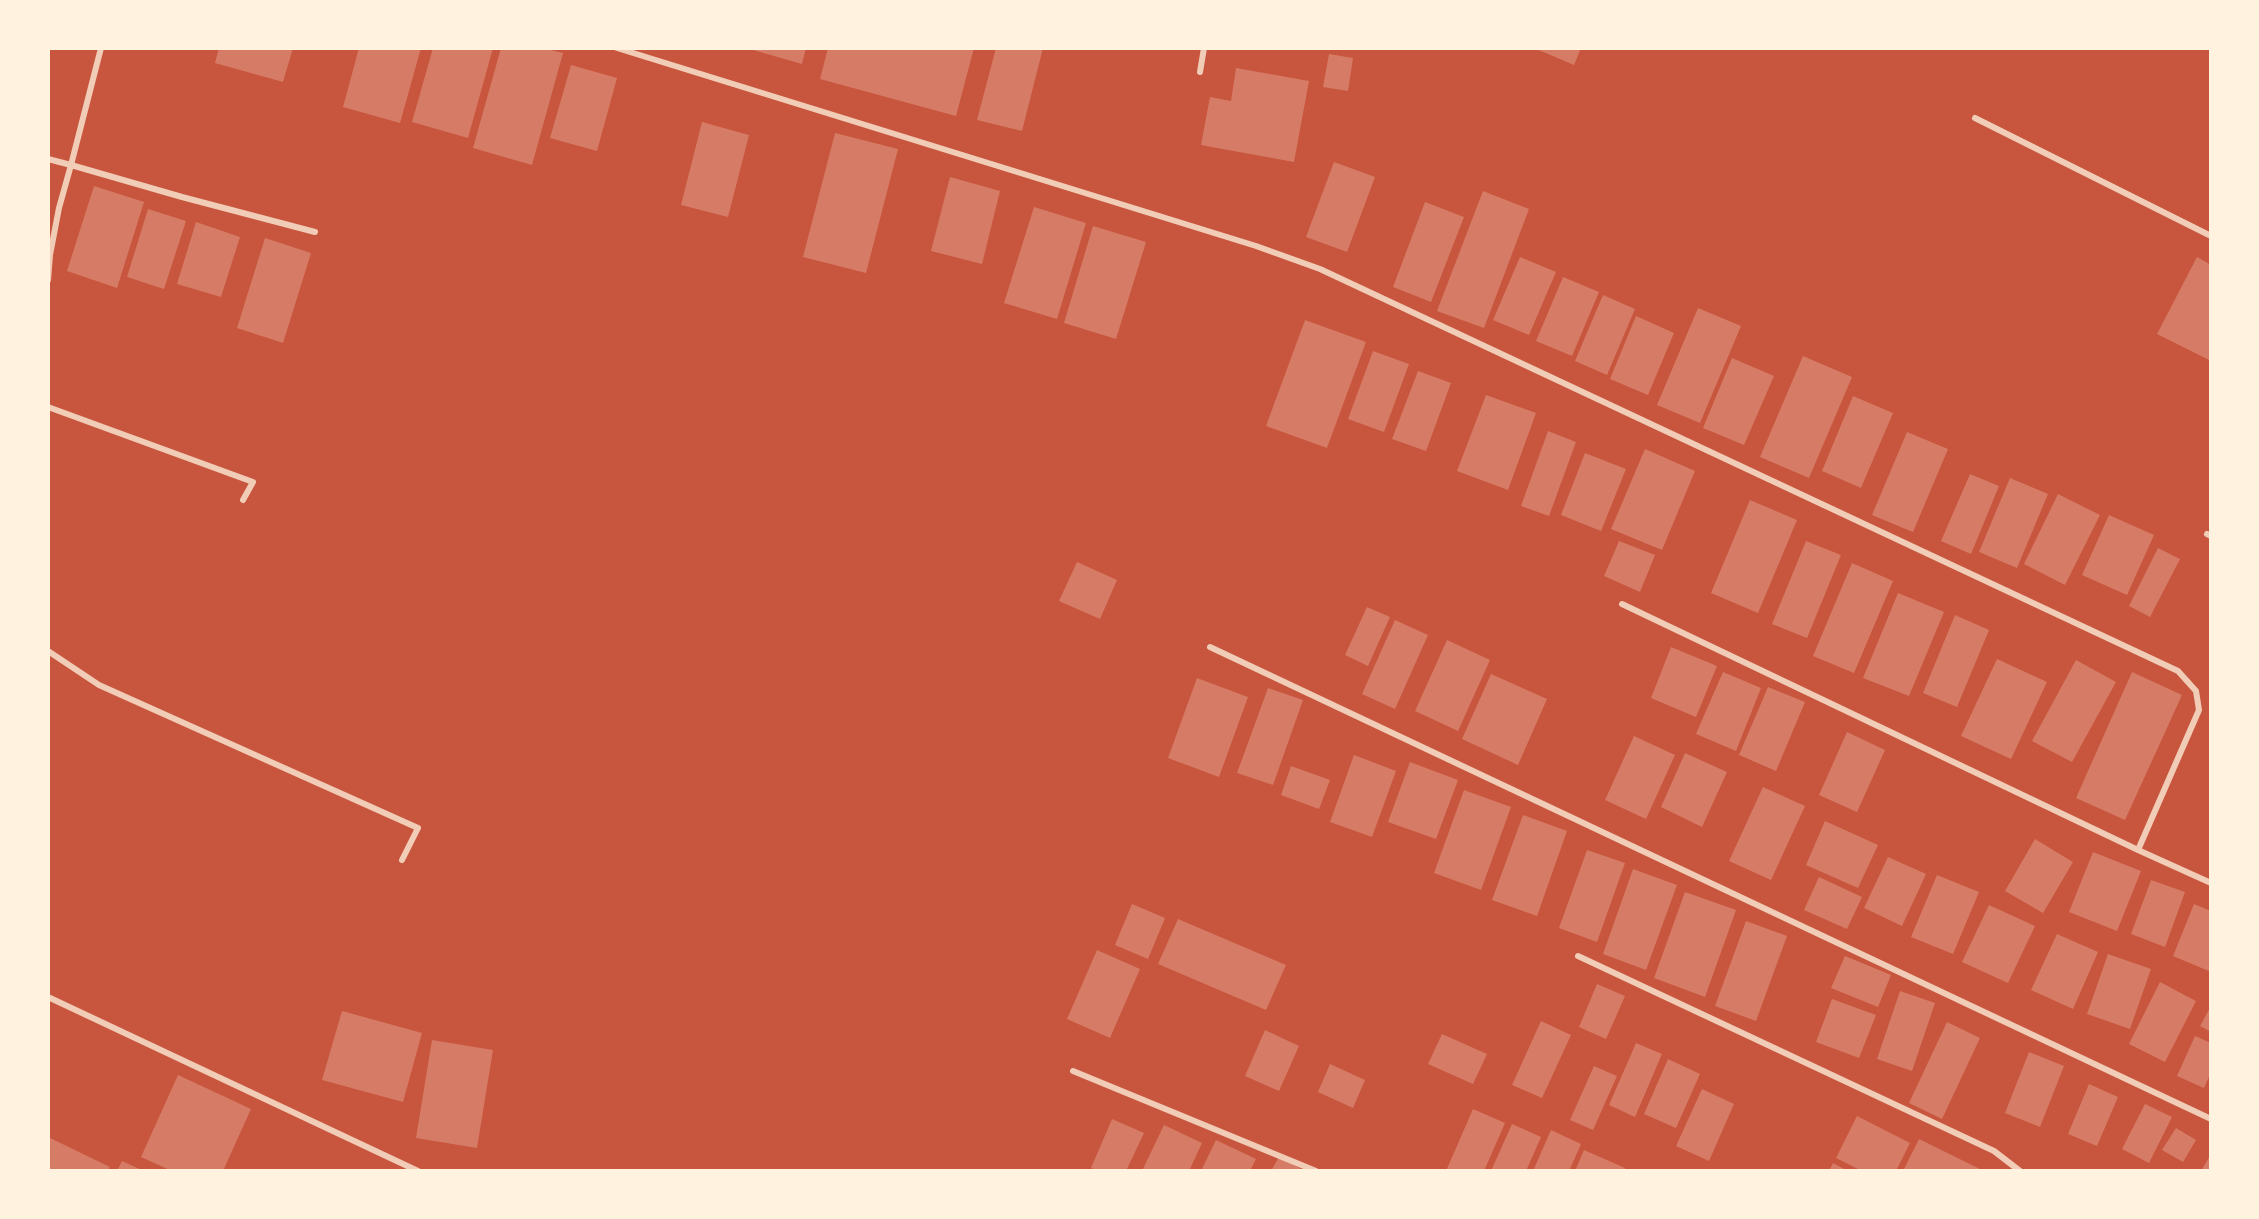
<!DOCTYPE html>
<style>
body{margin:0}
#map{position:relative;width:2259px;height:1219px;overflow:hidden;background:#c8553d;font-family:"PT Serif",serif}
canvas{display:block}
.frame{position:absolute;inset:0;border:50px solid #fff3e0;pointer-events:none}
</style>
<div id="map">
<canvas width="2259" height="1219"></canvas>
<div class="frame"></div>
</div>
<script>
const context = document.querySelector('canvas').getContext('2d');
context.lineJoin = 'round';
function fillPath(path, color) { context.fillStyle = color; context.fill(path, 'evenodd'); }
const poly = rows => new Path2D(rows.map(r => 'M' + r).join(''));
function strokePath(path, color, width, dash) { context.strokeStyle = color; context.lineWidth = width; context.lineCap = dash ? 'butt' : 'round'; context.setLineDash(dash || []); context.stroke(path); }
const building = poly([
 [219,48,293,48,283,82,215,63],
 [359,48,421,48,400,123,343,107],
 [433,48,493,48,468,138,412,122],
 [501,48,543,48,563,53,532,165,473,148],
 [746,48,806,48,802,64],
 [828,48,974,48,956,116,820,79],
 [996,48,1043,48,1022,131,977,120],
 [1534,48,1581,48,1574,65],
 [1329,54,1353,58,1348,91,1323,87],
 [571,65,617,78,597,151,550,138],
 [1236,68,1309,81,1294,162,1201,145,1210,97,1231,101],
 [702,122,749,135,728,217,681,205],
 [835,133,898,149,866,273,803,257],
 [1334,162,1375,177,1347,252,1306,237],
 [950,177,1000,191,982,264,931,251],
 [94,186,144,202,117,288,67,271],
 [1483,191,1529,209,1484,328,1437,311],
 [1425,202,1464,217,1431,302,1393,287],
 [1034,207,1086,223,1057,319,1004,303],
 [148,209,186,221,164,289,127,277],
 [196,222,240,237,221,297,177,284],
 [1093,226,1146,242,1116,339,1064,323],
 [265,238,311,253,283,343,237,328],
 [1520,257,1556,272,1529,335,1493,320],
 [2197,257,2211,265,2211,361,2157,334],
 [1563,277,1599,292,1572,356,1536,341],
 [1603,295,1635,309,1607,375,1575,361],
 [1698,308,1741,326,1700,423,1657,405],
 [1636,316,1674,333,1648,395,1610,379],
 [1305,320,1366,342,1327,448,1266,426],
 [1373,351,1409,364,1384,432,1348,419],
 [1803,356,1852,377,1809,478,1760,457],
 [1732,358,1774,376,1744,445,1703,428],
 [1418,371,1451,383,1426,451,1392,439],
 [1486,395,1536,413,1508,490,1457,471],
 [1853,396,1893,413,1861,488,1822,471],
 [1548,431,1576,442,1549,516,1521,506],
 [1907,432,1948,449,1913,532,1872,515],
 [1645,449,1695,471,1662,550,1611,529],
 [1585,453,1626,469,1601,531,1561,515],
 [1970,474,1999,486,1971,554,1941,541],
 [2010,478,2048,494,2017,568,1979,552],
 [2058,494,2100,515,2065,585,2024,564],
 [1750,500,1797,520,1758,613,1711,593],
 [2109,515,2154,535,2127,595,2082,575],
 [1619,541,1655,555,1640,592,1604,576],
 [1806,541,1841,555,1807,638,1772,624],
 [2158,548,2180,559,2150,617,2129,606],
 [1077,562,1117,580,1100,619,1059,601],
 [1852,563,1893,581,1854,673,1813,656],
 [1898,593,1944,612,1909,696,1863,678],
 [1367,607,1390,617,1368,666,1345,655],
 [1955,615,1989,630,1957,707,1923,693],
 [1395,620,1428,635,1395,709,1362,694],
 [1447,640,1490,660,1458,731,1415,711],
 [1671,647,1717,666,1696,717,1651,698],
 [1997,659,2047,682,2011,759,1961,736],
 [2076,660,2116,682,2072,762,2032,741],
 [1723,672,1761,688,1736,751,1696,734],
 [2132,672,2182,695,2125,820,2076,798],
 [1491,674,1547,699,1518,765,1462,739],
 [1197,678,1248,697,1219,777,1168,758],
 [1768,687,1805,702,1776,771,1739,755],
 [1268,688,1303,700,1273,785,1237,773],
 [1847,732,1885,750,1857,812,1819,795],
 [1634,736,1675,755,1646,819,1605,800],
 [1685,753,1727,772,1702,827,1661,807],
 [1354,755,1396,771,1372,837,1330,822],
 [1410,762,1458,780,1436,839,1388,822],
 [1291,766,1330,780,1319,809,1281,795],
 [1763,787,1805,806,1771,880,1729,861],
 [1464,790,1511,807,1481,890,1434,873],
 [1523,815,1567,831,1537,916,1492,900],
 [1825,821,1878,845,1858,888,1806,865],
 [2035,839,2073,862,2043,913,2005,891],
 [1587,850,1625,863,1597,942,1559,928],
 [2093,852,2141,871,2117,931,2069,912],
 [1888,857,1926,874,1902,926,1864,908],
 [1633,869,1677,885,1646,970,1603,954],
 [1937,875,1979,892,1953,954,1911,937],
 [1819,877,1862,897,1847,929,1804,910],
 [2151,880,2185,892,2165,947,2131,934],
 [1685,892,1736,910,1705,997,1654,978],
 [1132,904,1165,918,1148,959,1115,945],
 [2194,904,2211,911,2211,972,2173,956],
 [1989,905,2035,926,2008,983,1962,962],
 [1178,919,1286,965,1266,1010,1158,964],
 [1746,921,1787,936,1756,1021,1715,1006],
 [2057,934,2098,952,2073,1009,2031,990],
 [1097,950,1140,969,1110,1038,1067,1019],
 [2108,954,2151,969,2130,1029,2087,1014],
 [1845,956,1891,975,1878,1007,1831,988],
 [2160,982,2196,1001,2165,1062,2129,1044],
 [1597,984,1625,996,1606,1039,1579,1027],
 [1900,991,1935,1003,1912,1071,1877,1059],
 [1832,999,1876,1015,1859,1058,1816,1042],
 [2211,1006,2211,1032,2200,1026],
 [342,1011,422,1033,403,1102,322,1080],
 [1541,1021,1571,1035,1542,1098,1512,1085],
 [1947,1022,1980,1038,1942,1119,1909,1103],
 [1265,1030,1299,1046,1279,1091,1245,1076],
 [1442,1034,1487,1054,1473,1084,1428,1064],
 [2195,1036,2211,1043,2211,1072,2204,1088,2177,1076],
 [432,1040,493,1050,477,1148,416,1138],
 [1636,1043,1662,1054,1635,1117,1609,1105],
 [2029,1052,2064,1066,2040,1127,2005,1113],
 [1668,1059,1700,1074,1676,1128,1644,1114],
 [1330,1064,1365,1080,1353,1108,1318,1092],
 [1594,1066,1617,1076,1593,1130,1570,1120],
 [178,1075,251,1109,223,1171,172,1171,141,1157],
 [2089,1084,2118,1097,2097,1146,2068,1134],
 [1702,1089,1734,1104,1709,1161,1676,1146],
 [2145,1104,2172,1117,2149,1163,2122,1149],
 [1473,1109,1505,1123,1484,1171,1446,1171],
 [1857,1116,1910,1143,1896,1171,1862,1171,1836,1158],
 [1112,1119,1144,1133,1126,1171,1099,1171,1091,1168],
 [1512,1124,1541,1137,1526,1171,1491,1171],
 [1164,1125,1202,1143,1189,1171,1142,1171],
 [2176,1128,2196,1140,2183,1162,2162,1150],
 [1551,1130,1581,1144,1569,1171,1533,1171],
 [48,1137,110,1167,108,1171,48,1171],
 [1919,1139,1984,1171,1903,1171],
 [1216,1140,1256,1159,1250,1171,1201,1171],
 [1584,1150,1625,1168,1624,1171,1575,1171],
 [2211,1154,2211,1171,2201,1171],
 [1279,1157,1305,1171,1271,1171],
 [122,1161,144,1171,117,1171],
 [1833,1163,1848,1171,1829,1171]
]);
const minor = poly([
 [101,48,71,165,182,197,315,232],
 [617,48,1256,246,1320,269,2178,671,2196,691,2199,710,2138,850,2211,883],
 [1200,72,1204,48],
 [1975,118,2211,236],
 [48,159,71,165,59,208,50,255,48,280],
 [48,407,253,482,243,500],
 [2207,534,2211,536],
 [1622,604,2138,850],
 [1210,647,2211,1119],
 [48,651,99,685,418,828,402,860],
 [1578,956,1994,1151,2020,1171],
 [48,997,418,1171],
 [1073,1071,1316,1171]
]);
fillPath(building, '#d67c66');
strokePath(minor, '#f1ccb7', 6);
</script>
